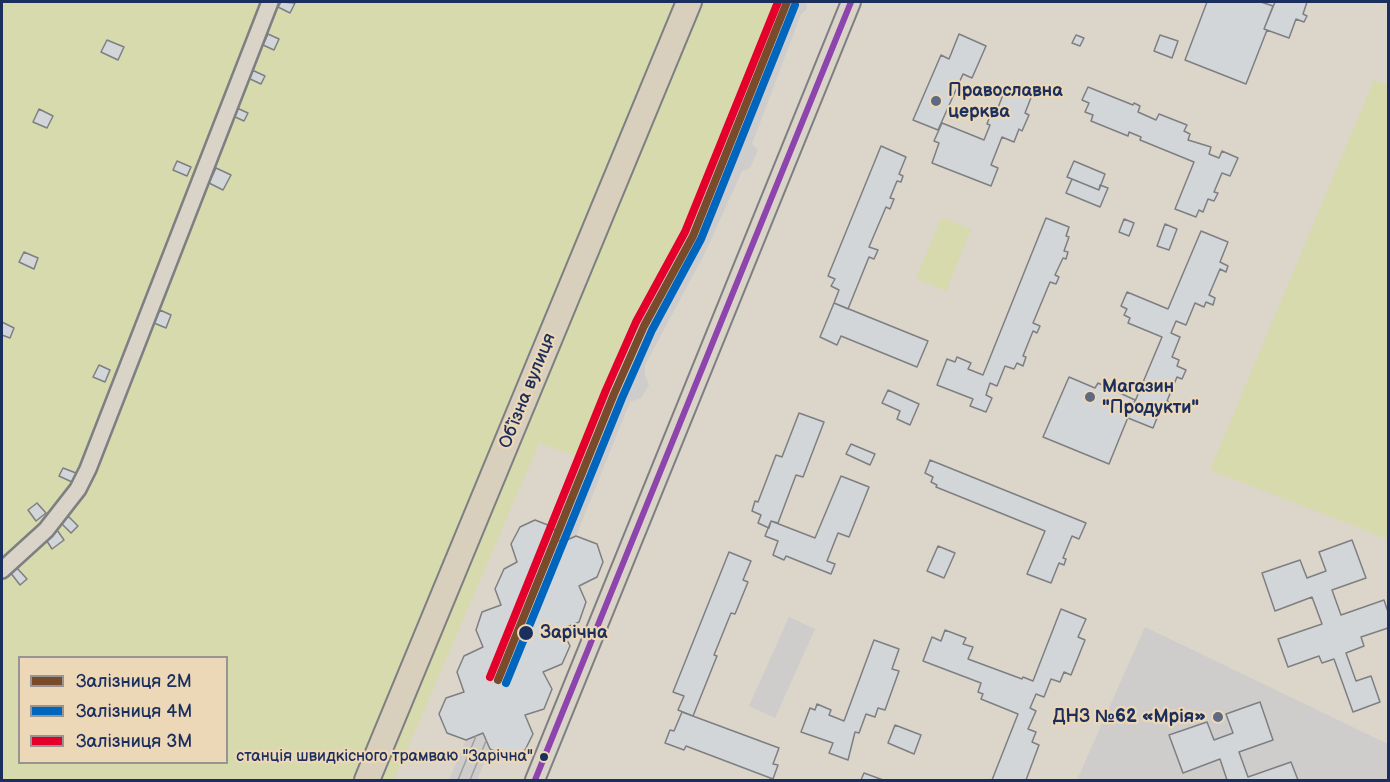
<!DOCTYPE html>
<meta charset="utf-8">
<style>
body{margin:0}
#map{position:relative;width:1390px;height:782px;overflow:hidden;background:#dbd5ca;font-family:"Balsamiq Sans",sans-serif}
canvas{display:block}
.frame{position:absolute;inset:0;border:3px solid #1b2f5e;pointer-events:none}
.legend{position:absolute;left:18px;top:656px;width:210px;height:108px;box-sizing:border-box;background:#ecd7b6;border:2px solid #989493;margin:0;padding:8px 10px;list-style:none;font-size:18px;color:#1b2f5e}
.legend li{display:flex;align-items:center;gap:12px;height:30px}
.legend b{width:30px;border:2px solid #989493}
</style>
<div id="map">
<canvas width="1390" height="782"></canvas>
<div class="frame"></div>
<ul class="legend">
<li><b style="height:8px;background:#7a4b2a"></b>Залізниця 2М</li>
<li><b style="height:8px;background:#0065bd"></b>Залізниця 4М</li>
<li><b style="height:8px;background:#e4002b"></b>Залізниця 3М</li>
</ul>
</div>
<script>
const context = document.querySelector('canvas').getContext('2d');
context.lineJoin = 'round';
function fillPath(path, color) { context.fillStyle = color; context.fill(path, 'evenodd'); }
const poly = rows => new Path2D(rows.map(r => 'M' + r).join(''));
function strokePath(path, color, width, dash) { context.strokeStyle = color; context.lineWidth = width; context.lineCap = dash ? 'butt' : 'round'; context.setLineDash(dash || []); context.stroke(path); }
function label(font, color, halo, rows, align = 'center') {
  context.font = font + ' "Balsamiq Sans",sans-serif'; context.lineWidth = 4.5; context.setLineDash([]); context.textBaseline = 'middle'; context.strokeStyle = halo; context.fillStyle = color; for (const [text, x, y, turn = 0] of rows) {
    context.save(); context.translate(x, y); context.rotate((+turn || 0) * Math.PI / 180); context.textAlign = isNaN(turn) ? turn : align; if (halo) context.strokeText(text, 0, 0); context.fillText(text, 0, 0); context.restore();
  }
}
const built = poly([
 [780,2,806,2,807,9,801,14,752,144,758,150,750,168,742,171,705,253,645,365,645,375,649,385,641,398,630,402,576,536,560,543,553,527,614,360,625,348,635,325,640,319,687,237,726,139,721,131,724,121,733,121],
 [789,617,815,629,775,718,749,706],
 [1145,627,1388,744,1388,780,1077,780],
 [483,733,490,749,477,780,449,780,466,740]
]);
const green = poly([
 [2,2,780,2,732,121,724,121,721,131,726,139,687,237,640,319,635,325,625,348,614,360,579,458,539,443,394,780,2,780],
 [20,658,226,658,226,762,20,762],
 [1374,80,1388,85,1388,539,1210,470],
 [942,217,971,229,946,291,916,278]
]);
const building = poly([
 [281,2,295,3,290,13,278,7,281,2],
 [1207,2,1261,2,1273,6,1264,29,1267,30,1246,84,1185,60,1207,2],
 [1275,2,1307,2,1303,14,1307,16,1304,22,1296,19,1289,38,1264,29,1275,2],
 [268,34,279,39,274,50,263,45,268,34],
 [959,34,986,46,972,78,963,74,938,130,913,120,941,55,949,59,959,34],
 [1076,35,1084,38,1080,46,1072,43,1076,35],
 [1160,35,1178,41,1172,58,1154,51,1160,35],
 [107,40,124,47,118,60,101,52,107,40],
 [252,70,265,76,261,84,248,78,252,70],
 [1019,85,1034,90,1025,113,1029,115,1022,131,1019,129,1014,142,1002,137,991,165,998,168,991,186,932,163,939,143,934,141,942,123,984,140,990,125,987,124,990,116,994,118,1006,87,1017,91,1019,85],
 [1088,87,1133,105,1134,103,1140,106,1138,112,1156,120,1159,114,1187,125,1184,131,1190,134,1188,140,1211,147,1209,154,1219,158,1222,151,1238,158,1230,176,1222,173,1214,192,1218,193,1214,201,1208,199,1203,212,1199,210,1196,217,1175,209,1194,162,1140,140,1141,137,1129,132,1128,136,1091,121,1093,115,1085,112,1089,103,1082,100,1088,87],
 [237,108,248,113,244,121,233,116,237,108],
 [39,109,53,116,47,128,33,122,39,109],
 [881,146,906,157,899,174,903,176,901,182,897,181,890,198,894,199,890,209,886,207,869,247,878,250,874,259,869,257,848,309,834,303,839,290,831,286,835,279,828,276,881,146],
 [177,161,191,167,187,176,173,170,177,161],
 [1074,161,1105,174,1099,190,1067,177,1074,161],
 [216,168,231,175,223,190,209,183,216,168],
 [1072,179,1099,190,1100,185,1108,188,1100,207,1066,193,1072,179],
 [1046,218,1069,227,1066,236,1069,237,1064,251,1068,252,1066,259,1063,258,1055,275,1059,277,1056,284,1050,282,1033,323,1040,326,1037,333,1033,331,1023,356,1026,357,1023,366,1017,363,1014,369,1005,366,997,386,990,383,986,395,992,398,986,412,970,406,973,399,937,385,947,359,955,362,957,357,971,363,968,369,983,375,1046,218],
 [1124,219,1134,223,1129,236,1119,232,1124,219],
 [1165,224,1177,229,1169,250,1157,246,1165,224],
 [1201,231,1228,242,1220,262,1228,266,1226,272,1220,269,1209,295,1215,298,1213,305,1206,302,1204,307,1195,303,1186,325,1176,321,1171,333,1180,337,1172,357,1179,360,1177,366,1186,370,1182,379,1177,377,1167,401,1172,403,1168,411,1161,408,1153,428,1128,418,1162,337,1128,323,1130,318,1124,315,1127,309,1121,306,1127,292,1168,309,1201,231],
 [24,252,38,258,34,269,19,262,24,252],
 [834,303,928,341,917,367,841,336,837,345,820,337,834,303],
 [160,310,171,315,166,328,154,323,160,310],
 [2,322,14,328,10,338,2,335,2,322],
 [99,365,110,370,105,382,93,377,99,365],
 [1069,377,1095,388,1098,383,1135,400,1109,464,1043,437,1069,377],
 [888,390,919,404,910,425,897,419,900,411,882,403,888,390],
 [799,413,824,422,803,477,796,475,778,523,771,521,769,528,758,523,761,515,752,511,755,501,758,502,776,455,782,457,799,413],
 [851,444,875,454,870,465,846,454,851,444],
 [930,460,1086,523,1079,539,1072,536,1063,558,1066,559,1064,565,1059,563,1051,583,1027,574,1045,531,936,487,937,485,931,482,933,477,925,473,930,460],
 [63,468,76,473,72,482,59,476,63,468],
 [841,476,869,487,849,537,838,533,827,561,835,564,831,574,786,556,784,560,773,555,778,541,765,536,771,521,815,538,841,476],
 [37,503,46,513,36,521,28,510,37,503],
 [68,516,78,526,71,533,61,523,68,516],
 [535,520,553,527,560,543,576,536,597,544,603,562,597,577,579,586,586,602,579,622,562,629,570,646,562,664,543,672,552,689,544,709,525,715,533,734,525,750,508,757,490,749,483,733,466,740,447,733,439,714,446,698,464,692,457,672,464,656,483,647,476,630,482,612,501,605,495,589,504,569,517,562,511,544,520,527,535,520],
 [57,530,64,540,52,549,45,538,57,530],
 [1352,540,1366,578,1332,590,1341,615,1384,600,1388,612,1388,628,1361,637,1364,646,1346,653,1356,681,1371,676,1380,702,1353,712,1334,659,1322,663,1319,656,1288,667,1278,639,1322,624,1312,597,1275,611,1262,573,1300,560,1307,578,1326,571,1319,552,1352,540],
 [938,546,955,553,944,578,927,571,938,546],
 [729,552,751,561,743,580,748,582,735,614,731,613,714,655,717,656,693,716,678,710,684,696,673,692,729,552],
 [16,567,27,579,20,585,10,572,16,567],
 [1061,609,1086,619,1078,637,1085,640,1071,675,1064,672,1060,682,1051,679,1044,697,1036,694,1030,708,1036,711,1028,729,1036,732,1032,742,1039,745,1026,780,992,780,1018,714,981,699,983,694,978,692,981,683,923,661,932,637,941,641,945,630,966,638,963,644,973,647,968,659,1022,679,1023,677,1033,681,1061,609],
 [874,640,899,649,892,669,899,671,885,710,878,708,875,717,866,714,859,733,855,732,848,760,829,753,833,743,801,732,810,708,815,710,817,704,831,710,829,715,844,721,874,640],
 [1260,702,1273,740,1239,752,1248,777,1291,762,1298,780,1227,780,1220,759,1183,773,1169,735,1207,722,1214,740,1233,733,1226,714,1260,702],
 [682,712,779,748,773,764,778,765,773,779,686,746,684,750,665,743,670,730,674,731,682,712],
 [895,725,921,735,914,754,888,743,895,725],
 [864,773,883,780,861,780,864,773]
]);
const minor = poly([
 [2,570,46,530,78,489,88,469,270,2]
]);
const tertiary = poly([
 [535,780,851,2]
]);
const primary = poly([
 [367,780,689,2]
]);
const tram = poly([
 [458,780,476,736],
 [470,780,486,741]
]);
const bus1 = poly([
 [535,780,851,2]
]);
const rail1 = poly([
 [498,680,614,394,644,326,693,236,787,2]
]);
const rail2 = poly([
 [506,683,622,398,652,330,701,239,795,5]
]);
const rail3 = poly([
 [490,677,606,390,636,322,685,232,778,2]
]);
const markers = [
 [936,101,6,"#5e6984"],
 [1090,397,6,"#5e6984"],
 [526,633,8,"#1b2f5e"],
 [1218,717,6,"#5e6984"],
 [544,757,5,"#1b2f5e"]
];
const busNames = [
 ["станція швидкісного трамваю \"Зарічна\"",533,757]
];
const poiNames = [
 ["Православна",948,91],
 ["церква",948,112],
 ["Магазин",1102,387],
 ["\"Продукти\"",1102,408],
 ["ДНЗ №62 «Мрія»",1206,717,"right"]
];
const streetNames = [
 ["Обʼїзна вулиця",528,391,-68]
];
const stopNames = [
 ["Зарічна",540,633]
];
fillPath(built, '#cfcdcb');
fillPath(green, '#d6daac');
fillPath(building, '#d3d6d9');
strokePath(building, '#7e7f82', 1.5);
strokePath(minor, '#7e7f82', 20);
strokePath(tertiary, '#7e7f82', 22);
strokePath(primary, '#7e7f82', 28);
strokePath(minor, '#dad3c8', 15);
strokePath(tertiary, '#dad3c8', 18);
strokePath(primary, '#d8d0bd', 24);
strokePath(tram, '#a09f9d', 1.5);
strokePath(bus1, '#8e44ad', 6);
strokePath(rail1, '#7a4b2a', 8);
strokePath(rail2, '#0065bd', 8);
strokePath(rail3, '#e4002b', 8);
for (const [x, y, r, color] of markers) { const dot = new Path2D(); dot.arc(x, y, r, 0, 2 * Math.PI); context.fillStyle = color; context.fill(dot); strokePath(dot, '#ecd7b6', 2); }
label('16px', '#1b2f5e', '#ecd7b6', busNames, 'right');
label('bold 18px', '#1b2f5e', '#ecd7b6', poiNames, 'left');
label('18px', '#1b2f5e', '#ecd7b6', streetNames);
label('bold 18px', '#1b2f5e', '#ecd7b6', stopNames, 'left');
</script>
